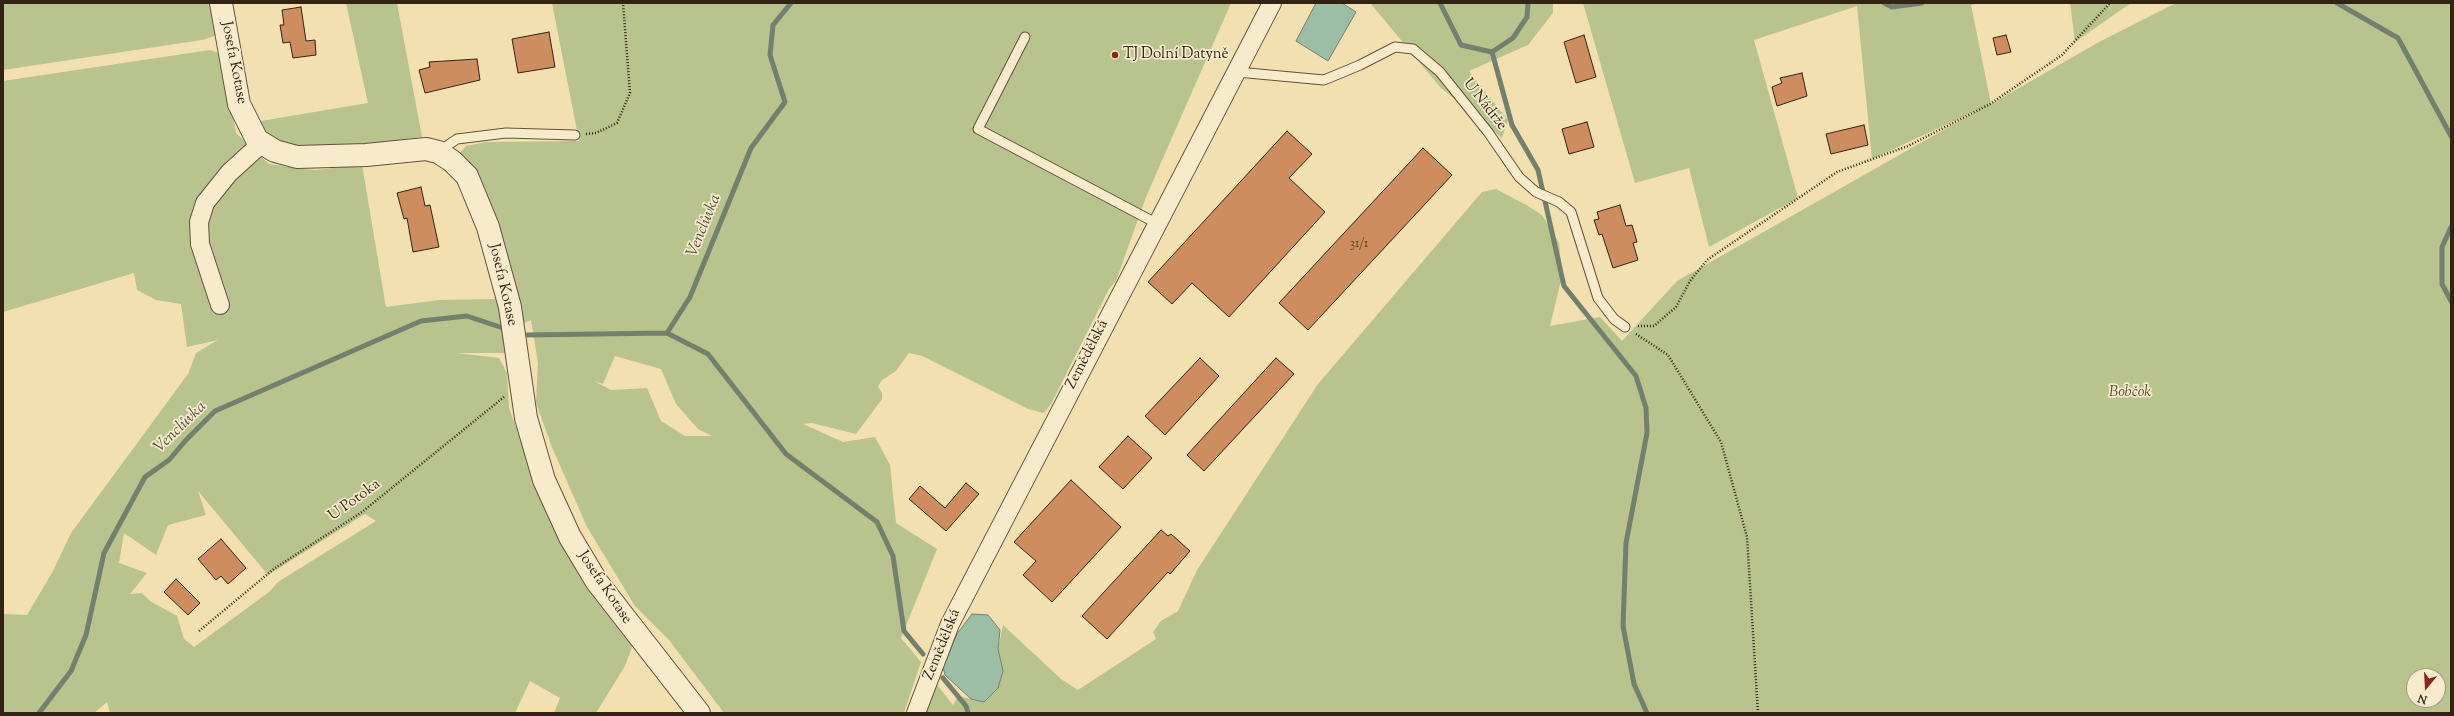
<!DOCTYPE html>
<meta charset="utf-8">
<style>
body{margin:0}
#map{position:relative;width:2454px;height:716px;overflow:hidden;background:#f3e0b1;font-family:"Sorts Mill Goudy",serif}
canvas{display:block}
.frame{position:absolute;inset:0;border:4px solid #322315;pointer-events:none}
.north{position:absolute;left:2406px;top:668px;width:40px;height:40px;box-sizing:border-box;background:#f7ebcc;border:1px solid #a89b83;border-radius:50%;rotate:198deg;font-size:11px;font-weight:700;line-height:16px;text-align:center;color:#322315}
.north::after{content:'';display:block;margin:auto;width:14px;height:18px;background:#8f2418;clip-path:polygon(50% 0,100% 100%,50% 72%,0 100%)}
</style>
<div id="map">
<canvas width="2454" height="716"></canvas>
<div class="frame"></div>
<div class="north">N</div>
</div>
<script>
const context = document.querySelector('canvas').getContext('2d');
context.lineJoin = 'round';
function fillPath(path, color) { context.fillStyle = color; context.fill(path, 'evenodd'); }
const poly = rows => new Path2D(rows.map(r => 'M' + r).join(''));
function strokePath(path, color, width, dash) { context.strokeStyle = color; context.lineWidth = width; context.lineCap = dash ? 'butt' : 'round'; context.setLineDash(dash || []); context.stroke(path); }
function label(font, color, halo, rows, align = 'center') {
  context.font = font + ' "Sorts Mill Goudy",serif'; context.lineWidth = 3.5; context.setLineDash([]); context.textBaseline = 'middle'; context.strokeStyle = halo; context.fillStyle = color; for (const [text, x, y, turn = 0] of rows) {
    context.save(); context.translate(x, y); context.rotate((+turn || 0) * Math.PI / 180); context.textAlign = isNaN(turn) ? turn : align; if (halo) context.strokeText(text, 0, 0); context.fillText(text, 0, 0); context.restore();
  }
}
const green = poly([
 [3,3,215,3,221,34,202,40,3,70],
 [346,3,397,3,422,137,349,147,303,147,278,142,255,122,368,103],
 [552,3,1231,3,1146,197,1116,281,1109,289,1051,404,1044,413,1028,409,922,356,909,353,896,371,882,380,878,386,882,393,882,399,856,434,812,423,803,424,843,442,875,437,890,465,896,523,937,549,901,638,921,662,904,713,724,713,669,640,635,606,587,527,551,445,536,403,538,363,531,320,522,324,480,194,460,153,466,146,486,142,579,141],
 [615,356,661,369,676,404,698,429,712,436,685,436,661,421,647,388,611,390,594,381,603,384],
 [1370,3,1553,3,1553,13,1528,45,1469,71,1508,120,1502,138,1441,88],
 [1583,3,1979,3,1971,5,1991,104,2099,42,2176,3,2451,3,2451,713,923,713,934,681,953,705,958,696,984,702,1003,671,998,649,1003,625,1061,679,1078,690,1156,639,1153,632,1161,621,1178,611,1197,570,1318,384,1482,192,1496,189,1528,206,1542,215,1559,243,1562,276,1550,326,1600,317,1622,341,1677,281,1984,107,1872,159,1857,6,1754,40,1798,198,1709,247,1689,168,1635,183],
 [2414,676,2438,676,2438,700,2414,700],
 [2070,3,2131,3,2075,42],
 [210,50,222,54,236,133,269,164,314,170,362,165,386,307,439,300,498,299,507,353,457,353,499,358,507,373,509,408,534,477,615,625,627,634,632,647,625,666,596,713,554,713,560,698,530,681,515,713,110,713,107,702,94,713,3,713,3,614,27,615,53,571,71,533,188,374,196,353,218,340,187,347,181,304,156,300,137,290,134,273,3,312,3,81],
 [198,491,268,575,365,514,376,521,278,582,269,592,194,647,184,639,177,616,150,601,142,593,130,594,147,573,119,563,124,533,156,555,168,525,206,515]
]);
const water = poly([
 [1316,3,1342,3,1356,12,1328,61,1296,41,1316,3],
 [972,614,988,615,1000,630,998,649,1003,671,998,688,984,702,971,699,945,675,943,667,957,634,972,614]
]);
const stream = poly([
 [1440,3,1461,45,1492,52,1513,38,1527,17,1528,3],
 [1884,3,1892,7,1922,3],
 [2337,3,2398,38,2451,136],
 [1492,52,1512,125,1538,170,1564,286,1636,376,1646,408,1647,433,1626,543,1623,626,1634,684,1647,713],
 [2451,227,2442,247,2442,284,2451,301],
 [667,333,708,354,786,454,877,522,893,556,904,631,923,654],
 [527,335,667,333,690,297,751,148,785,102,770,55,773,25,791,3],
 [943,678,966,706,968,713],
 [39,713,71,671,86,635,104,553,145,477,169,460,186,440,215,411,421,321,467,316,503,328]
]);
const building = poly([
 [301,7,306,41,315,40,316,55,293,58,290,42,283,43,280,25,284,25,282,10,301,7],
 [549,32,555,67,518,73,512,39,549,32],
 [1584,35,1596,77,1576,83,1564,42,1584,35],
 [2006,35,2011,52,1997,55,1993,38,2006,35],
 [477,59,480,80,425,93,419,70,430,67,429,62,477,59],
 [1802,73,1807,96,1777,106,1772,87,1782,83,1780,78,1802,73],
 [1587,122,1594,147,1569,154,1562,129,1587,122],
 [1864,125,1868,145,1831,154,1826,134,1864,125],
 [1287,131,1312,154,1289,178,1325,212,1229,317,1192,283,1172,304,1148,282,1287,131],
 [1423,148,1452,175,1308,330,1279,303,1423,148],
 [421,187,425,206,430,205,439,247,413,252,407,218,404,219,397,193,421,187],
 [1620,205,1626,226,1632,225,1637,242,1633,243,1638,260,1613,268,1602,234,1599,235,1594,220,1599,219,1597,212,1620,205],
 [1200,358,1219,376,1165,435,1145,416,1200,358],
 [1276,358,1294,374,1204,471,1187,455,1276,358],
 [1128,436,1152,458,1123,489,1099,467,1128,436],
 [1071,480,1121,527,1052,602,1023,575,1036,561,1014,542,1071,480],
 [966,483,979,494,946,531,909,499,920,486,945,508,966,483],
 [1161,530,1168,536,1171,534,1190,551,1170,574,1168,572,1107,639,1082,616,1161,530],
 [221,539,246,568,228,584,221,576,216,580,198,559,221,539],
 [176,579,200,603,188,615,164,592,176,579]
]);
const path = poly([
 [586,134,596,133,617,123,630,93,623,3],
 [1638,326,1654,326,1676,307,1690,281,1707,260,1837,172,1908,146,1990,104,2062,55,2110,3],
 [1636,334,1668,355,1721,442,1747,537,1758,713],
 [199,631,275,568,362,512,504,397]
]);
const service = poly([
 [1025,37,978,129,1156,223],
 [1237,72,1324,80,1360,65,1395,47,1413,49,1440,72,1488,132,1519,177,1536,192,1559,202,1571,212,1598,298,1614,319,1625,327],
 [438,152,457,139,506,133,575,135]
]);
const minor = poly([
 [220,305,200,244,199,222,205,203,229,173,262,143],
 [916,713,950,624,1272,3]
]);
const tertiary = poly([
 [221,3,239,104,257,140,275,151,297,157,366,155,426,149,438,152,452,161,467,176,488,227,510,307,526,418,544,480,570,537,597,582,699,713]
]);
const markers = [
 [1115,55,4,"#8f2418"]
];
const numberNames = [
 ["31/1",1359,245]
];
const poiNames = [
 ["TJ Dolní Datyně",1123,55]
];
const streetNames = [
 ["Josefa Kotase",233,63,79],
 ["U Nádrže",1484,105,52],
 ["Josefa Kotase",502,285,77],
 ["Zemědělská",1088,355,-63],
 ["U Potoka",355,501,-36],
 ["Josefa Kotase",604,588,56],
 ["Zemědělská",943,645,-68]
];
const parkNames = [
 ["Bobčok",2130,393]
];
const waterNames = [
 ["Venclůvka",705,226,-68],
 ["Venclůvka",181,428,-44]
];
fillPath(green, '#b8c38e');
fillPath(water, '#9cbea7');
strokePath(water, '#72806d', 1);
strokePath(stream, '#72806d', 5);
fillPath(building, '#cd8d5e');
strokePath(building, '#322315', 1);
strokePath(service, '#62523c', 11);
strokePath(minor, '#62523c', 20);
strokePath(tertiary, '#62523c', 24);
strokePath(path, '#322315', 2.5, [1, 2]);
strokePath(service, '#f7ebcc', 9);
strokePath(minor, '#f7ebcc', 18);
strokePath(tertiary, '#f7ebcc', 22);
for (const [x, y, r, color] of markers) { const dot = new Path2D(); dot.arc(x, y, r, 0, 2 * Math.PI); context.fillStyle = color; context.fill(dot); strokePath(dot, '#f7ebcc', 1.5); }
label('13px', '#593e27', null, numberNames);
label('15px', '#322315', '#f7ebcc', poiNames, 'left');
label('15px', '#322315', '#f7ebcc', streetNames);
label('italic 15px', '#544b33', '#f7ebcc', parkNames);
label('italic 16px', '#525241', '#f7ebcc', waterNames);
</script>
